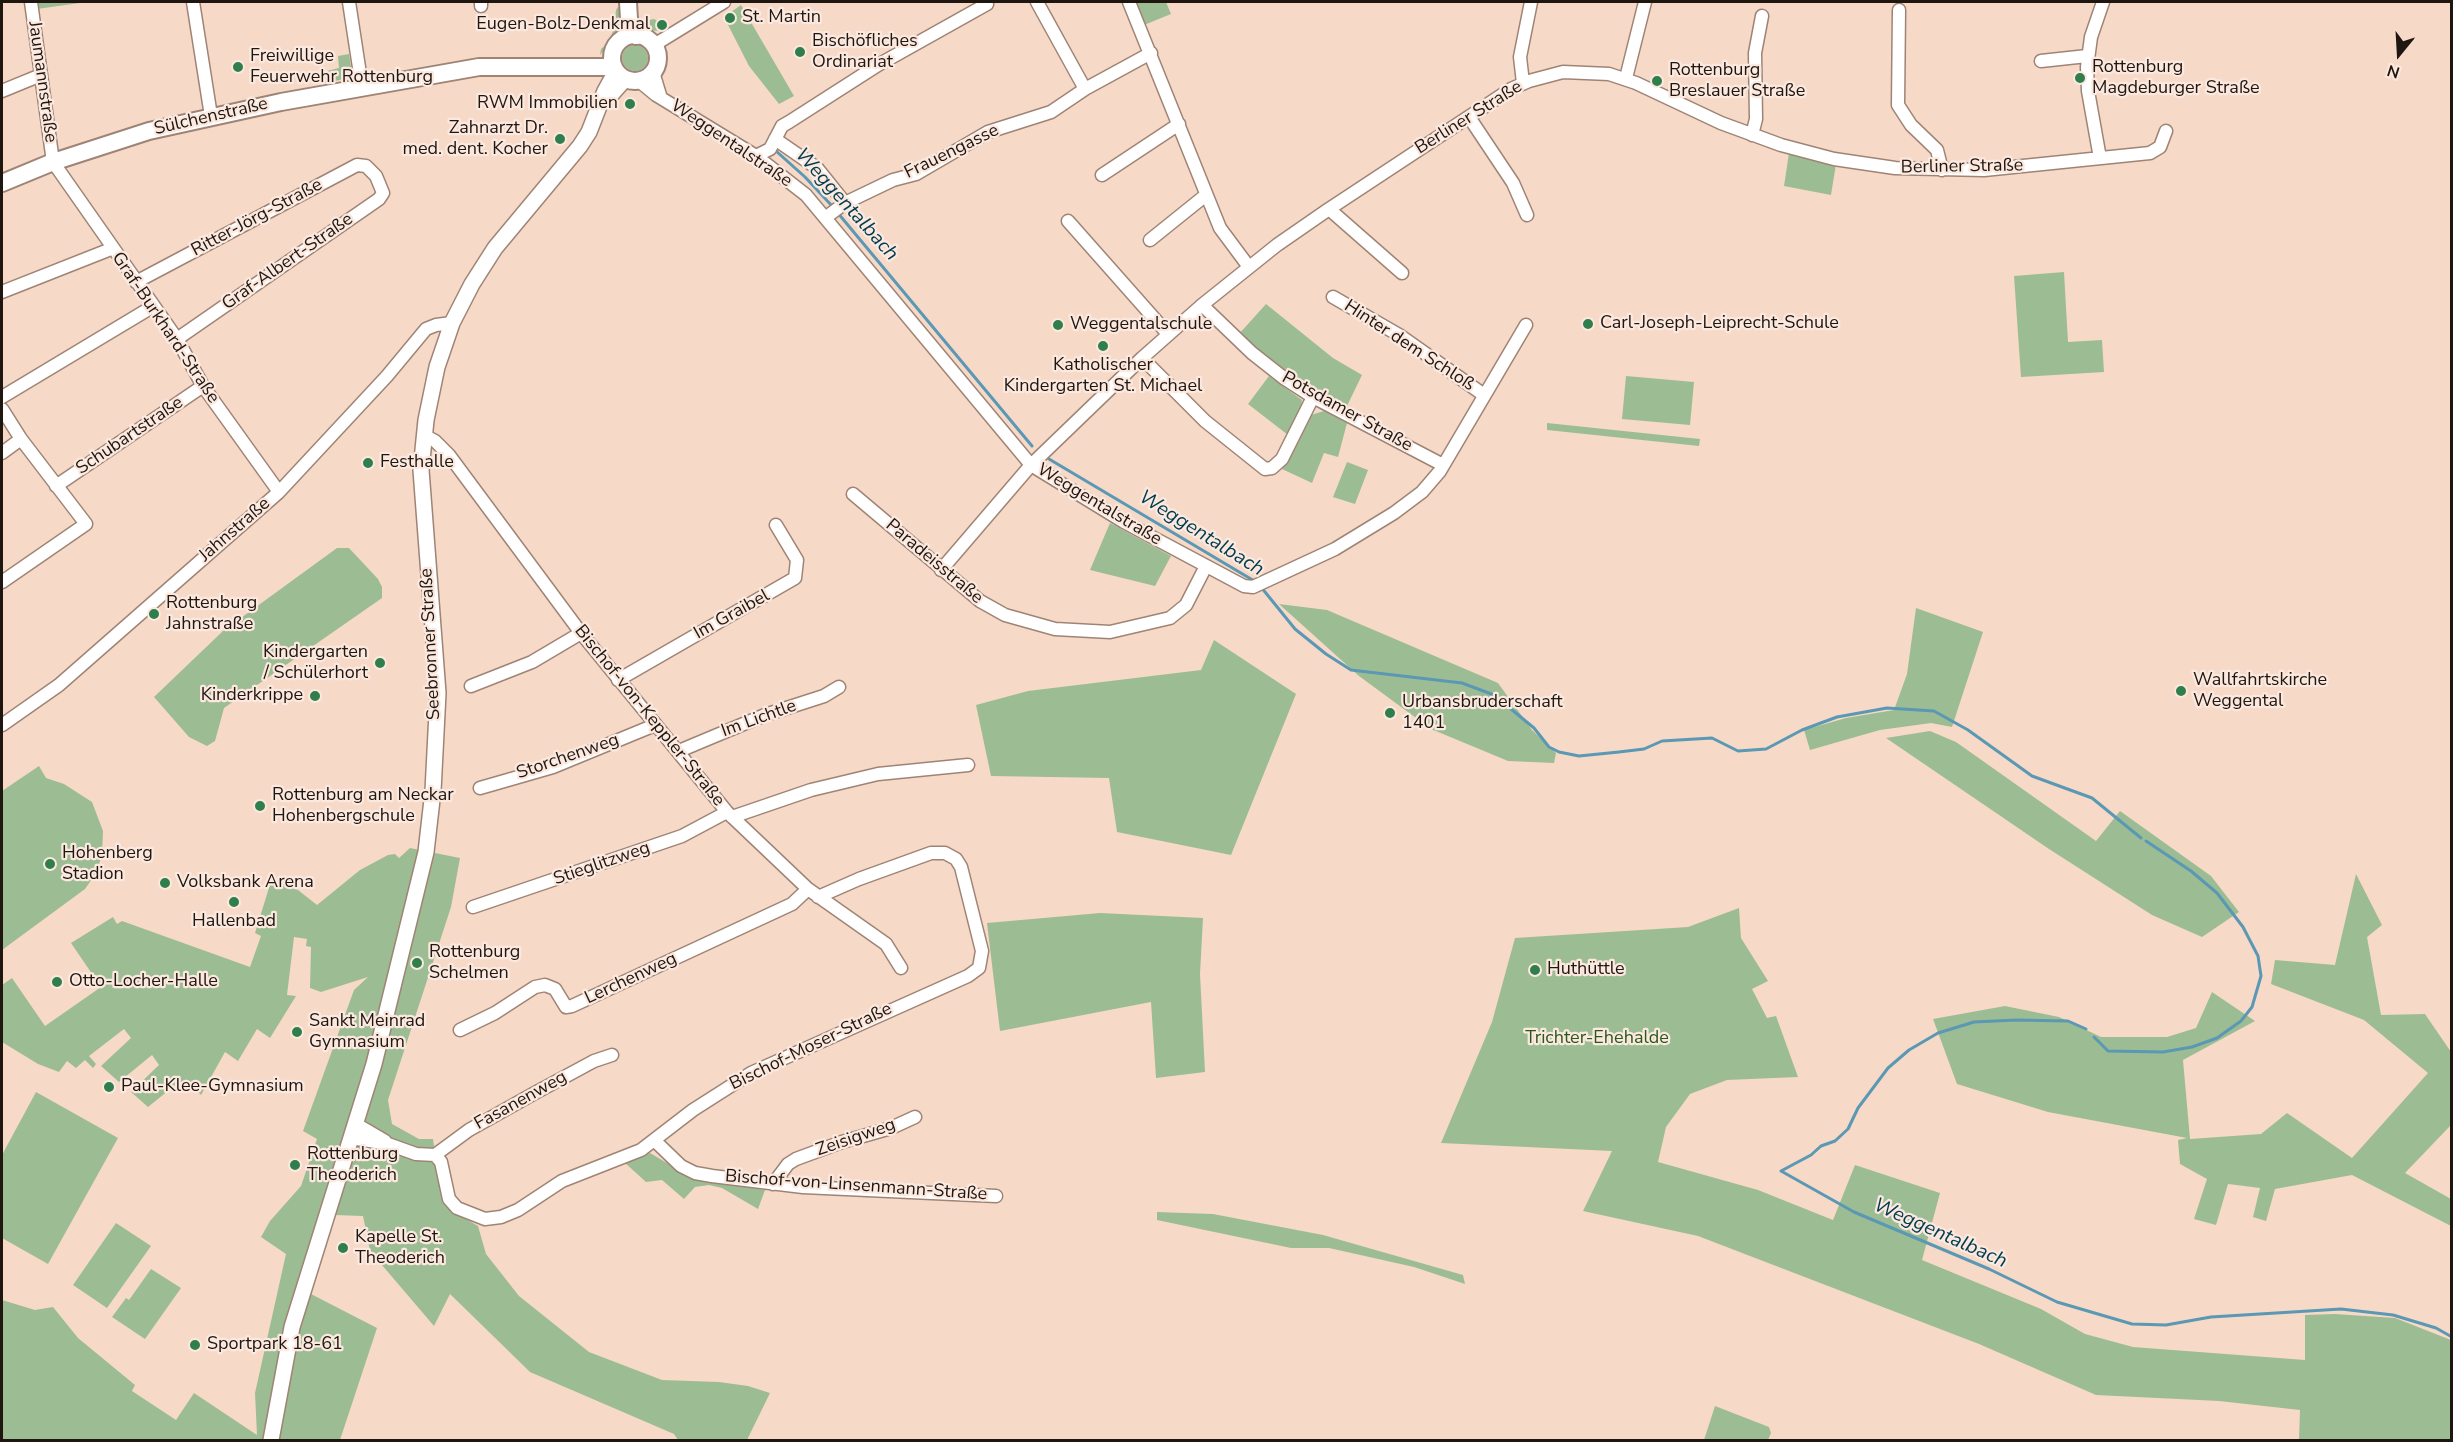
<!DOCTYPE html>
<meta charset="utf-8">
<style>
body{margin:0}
#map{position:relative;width:2453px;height:1442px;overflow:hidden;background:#f7d9c8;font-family:"Nunito Sans",sans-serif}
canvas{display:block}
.frame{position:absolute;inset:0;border:3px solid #201610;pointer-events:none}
.north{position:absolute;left:2369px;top:24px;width:60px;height:60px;-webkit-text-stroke:4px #fbe9df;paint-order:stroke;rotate:198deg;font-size:16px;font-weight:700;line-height:24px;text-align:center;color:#201610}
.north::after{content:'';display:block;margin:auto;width:21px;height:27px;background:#201610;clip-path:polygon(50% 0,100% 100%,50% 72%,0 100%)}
</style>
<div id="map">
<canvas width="2453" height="1442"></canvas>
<div class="frame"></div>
<div class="north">N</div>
</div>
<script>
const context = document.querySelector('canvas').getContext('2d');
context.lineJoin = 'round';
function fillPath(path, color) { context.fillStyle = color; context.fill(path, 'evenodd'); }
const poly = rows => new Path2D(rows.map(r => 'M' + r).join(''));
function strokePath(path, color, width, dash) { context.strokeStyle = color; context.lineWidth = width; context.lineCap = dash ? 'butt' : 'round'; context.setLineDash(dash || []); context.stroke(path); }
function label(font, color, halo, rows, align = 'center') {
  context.font = font + ' "Nunito Sans",sans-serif'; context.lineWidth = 4.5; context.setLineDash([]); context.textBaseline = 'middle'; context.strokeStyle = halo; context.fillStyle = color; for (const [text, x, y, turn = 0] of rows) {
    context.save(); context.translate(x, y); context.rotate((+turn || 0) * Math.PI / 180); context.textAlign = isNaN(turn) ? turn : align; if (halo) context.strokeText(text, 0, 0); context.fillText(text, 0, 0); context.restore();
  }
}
const green = poly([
 [35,2,87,2,37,9],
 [1135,2,1166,2,1171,14,1144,25],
 [741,5,794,96,779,104,749,66,724,17],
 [618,7,621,7,619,32,600,55,601,49,609,42,614,28,616,10],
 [654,19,666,25,663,30,651,31,642,26,644,21],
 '622 58a13 13 0 1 1 26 0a13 13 0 1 1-26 0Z',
 [349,54,351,67,344,79,325,83,323,72,339,68,338,56],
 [1789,153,1836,164,1831,195,1784,186],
 [2064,272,2068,342,2102,340,2104,372,2021,377,2014,276],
 [1266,304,1333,358,1362,375,1346,408,1307,387,1269,361,1239,334],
 [1269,376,1302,400,1301,408,1288,435,1248,404],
 [1626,376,1694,382,1690,425,1622,419],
 [1324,411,1347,423,1338,457,1324,453,1312,483,1282,469,1311,415],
 [1547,423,1700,439,1699,446,1547,430],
 [1347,462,1368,470,1355,504,1333,497],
 [1110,523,1171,556,1155,586,1090,570],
 [337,548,349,548,378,579,382,587,382,598,224,708,215,741,207,746,189,737,154,697,223,631],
 [1279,604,1327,610,1498,683,1532,730,1556,753,1554,763,1508,761,1431,729,1359,676],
 [1916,608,1983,632,1952,727,1931,723,1880,730,1810,750,1804,730,1846,718,1894,710,1907,674],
 [1214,640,1296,694,1231,855,1117,832,1109,778,991,776,976,705,1028,691,1201,670],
 [1930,731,1956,742,2096,841,2120,811,2211,876,2239,912,2202,937,2152,915,2049,849,1886,738],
 [39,766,46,778,64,784,92,802,103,831,102,855,96,873,85,889,2,950,2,791],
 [410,848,460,858,451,907,388,1100,392,1124,419,1139,433,1139,442,1200,459,1215,478,1226,486,1254,519,1296,589,1352,662,1380,719,1382,748,1386,770,1393,747,1440,678,1440,674,1434,530,1372,450,1294,434,1326,370,1251,363,1216,334,1215,309,1293,377,1328,340,1440,2,1440,2,1300,35,1310,53,1307,78,1338,135,1385,132,1391,176,1420,194,1393,257,1435,255,1393,286,1254,261,1237,270,1221,301,1186,317,1139,303,1131,354,990,368,977,321,992,310,988,311,947,306,946,307,939,294,937,287,995,296,996,270,1038,257,1029,238,1061,225,1052,201,1095,195,1089,187,1092,179,1082,148,1107,131,1092,159,1065,152,1055,119,1082,101,1066,131,1038,124,1029,89,1056,96,1064,93,1068,85,1060,76,1068,67,1061,59,1072,38,1064,2,1042,2,985,12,978,45,1026,101,987,71,943,113,917,117,924,122,921,250,967,261,936,255,933,272,878,298,890,317,905,360,870,388,855,395,854,399,858],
 [2356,874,2382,925,2367,937,2381,1015,2425,1014,2451,1052,2451,1125,2405,1173,2451,1199,2451,1226,2352,1175,2275,1189,2266,1221,2253,1217,2260,1188,2228,1184,2216,1225,2194,1219,2207,1179,2180,1164,2178,1140,2187,1138,2048,1112,1957,1084,1933,1019,2005,1006,2059,1017,2101,1037,2167,1037,2196,1028,2212,992,2255,1021,2183,1060,2190,1139,2261,1134,2287,1113,2352,1158,2428,1073,2364,1020,2271,984,2275,960,2335,965],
 [1739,908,1741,938,1768,981,1752,989,1767,1018,1776,1016,1798,1077,1727,1080,1690,1094,1666,1127,1658,1162,1758,1190,1833,1220,1855,1165,1940,1193,1922,1260,2041,1309,2085,1334,2133,1347,2305,1360,2305,1315,2335,1314,2395,1318,2451,1340,2451,1440,2299,1440,2300,1410,2219,1401,2096,1395,1979,1344,1698,1236,1583,1211,1612,1151,1441,1143,1492,1022,1515,938,1688,927],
 [1100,913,1203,918,1200,974,1205,1072,1156,1078,1151,1002,1000,1031,987,923],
 [36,1092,118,1138,48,1264,2,1238,2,1155],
 [650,1153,694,1179,765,1190,758,1209,722,1188,709,1185,695,1187,684,1199,662,1180,646,1182,624,1162],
 [1157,1212,1213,1214,1323,1235,1463,1275,1465,1284,1414,1267,1329,1248,1291,1248,1157,1220],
 [116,1223,151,1246,107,1308,73,1285],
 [151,1269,181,1288,145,1339,112,1317,126,1298,129,1300],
 [1715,1406,1769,1427,1771,1433,1768,1440,1704,1440]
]);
const stream = poly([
 [776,151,805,177,833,207],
 [837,212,1032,446],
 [1049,459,1256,582],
 [1261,587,1295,629,1326,654,1351,670,1462,683,1494,695,1534,728,1549,747,1559,752,1579,756,1619,752,1644,749,1662,741,1712,738,1738,751,1766,749,1802,730,1837,717,1887,708,1934,711,1968,730,2032,776,2092,798,2141,838],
 [2086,1029,2068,1021,2016,1020,1974,1022,1938,1033,1909,1050,1888,1068,1858,1108,1848,1129,1835,1141,1821,1146,1811,1155,1781,1171,1854,1212,1989,1269,2057,1302,2132,1324,2166,1325,2211,1317,2341,1309,2393,1315,2436,1328,2452,1337],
 [2094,1037,2108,1051,2163,1052,2192,1047,2217,1038,2241,1021,2252,1007,2261,976,2258,956,2243,927,2217,893,2191,871,2146,841]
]);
const minor = poly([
 [31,2,53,162,177,339,203,386,279,492],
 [193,2,211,116],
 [349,2,362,87],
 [481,2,481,6],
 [1037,2,1085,89],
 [1129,2,1220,228,1249,267],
 [1899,10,1898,105,1911,125,1937,150,1942,170],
 [650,42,659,42,724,2],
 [2041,61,2087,56],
 [653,72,660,95],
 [1626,78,1645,2],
 [639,81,656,95,756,156,806,195,1031,465,1124,522,1244,586,1253,587,1335,549,1394,513,1422,492,1440,471,1526,325],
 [1523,83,1520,57,1531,2],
 [2,91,41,75],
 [1469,117,1513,183,1527,215],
 [1752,135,1756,119,1755,53,1762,16],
 [775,139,817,168,845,203],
 [756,156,770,149,782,126,789,122,878,65,987,4],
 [2100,158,2088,91,2087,67,2091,37,2103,2],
 [1102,175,1179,124],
 [1329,209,1402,273],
 [825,218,845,203,893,180,916,174,988,132,1051,112,1085,89,1151,53],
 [1068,221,1168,334],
 [1150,240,1206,195],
 [136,282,357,165,366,166,376,176,383,193,379,199,177,339],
 [2,292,111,249],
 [1333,297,1399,335,1484,395],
 [1202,305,1252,353,1285,379,1313,397,1443,465],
 [1142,358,1205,421,1265,469,1272,468,1282,459,1313,397],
 [2,397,152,307],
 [2,409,21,439,86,524,2,582],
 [424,435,435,441,449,455,581,633,727,812,808,889,886,944,901,968],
 [2,453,21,439],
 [56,486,203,386],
 [853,494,980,601,1005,615,1055,629,1110,632,1170,618,1186,605,1206,566],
 [941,570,1031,465,1142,358,1202,305,1277,245,1329,209,1511,89,1529,81,1563,72,1609,74,1636,83,1721,123,1781,145,1834,159,1895,168,1984,170,2150,153,2160,147,2166,131],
 [618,680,795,578,797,560,776,525],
 [471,686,532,662,581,633],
 [2,725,59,685,279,492,387,376,426,329,436,325,452,323],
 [679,751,765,715,824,696,839,687],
 [480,788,553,767,655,725],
 [732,817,811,790,878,774,968,765],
 [473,907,682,836,727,812],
 [460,1030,495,1013,535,987,545,985,555,989,566,1007,572,1006,792,904,808,889],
 [356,1124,385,1141],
 [351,1138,388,1144,416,1154,435,1155,441,1162,449,1199,457,1208,485,1219,501,1217,518,1210,562,1181,641,1150,693,1110,751,1073,968,976,979,968,982,951,961,867,956,859,945,853,931,853,859,879,818,897],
 [655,1141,681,1166,695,1173,712,1176,803,1187,996,1196],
 [435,1155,469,1130,533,1094,594,1061,612,1055],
 [773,1184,788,1164,796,1159,842,1142,891,1128,915,1117]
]);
const tertiary = poly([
 [609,97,625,79],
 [271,1440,292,1327,374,1064,426,852,433,791,438,693,421,470,426,420,437,367,452,323,472,284,495,248,580,146,589,132,605,91,616,71]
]);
const secondary = poly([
 [628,2,629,19,636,36],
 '612 58a23 23 0 1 1 46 0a23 23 0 1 1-46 0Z',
 [2,183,53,162,149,131,281,102,479,67,614,67]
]);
const markers = [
 [730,18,6,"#317e4d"],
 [662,25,6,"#317e4d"],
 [800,52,6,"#317e4d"],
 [238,67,6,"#317e4d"],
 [2080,78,6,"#317e4d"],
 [1657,81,6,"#317e4d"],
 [630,104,6,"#317e4d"],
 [560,139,6,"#317e4d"],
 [1588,324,6,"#317e4d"],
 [1058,325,6,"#317e4d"],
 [1103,346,6,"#317e4d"],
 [368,463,6,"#317e4d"],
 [154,614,6,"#317e4d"],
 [380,663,6,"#317e4d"],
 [2181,691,6,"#317e4d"],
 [315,696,6,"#317e4d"],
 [1390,713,6,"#317e4d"],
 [260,806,6,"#317e4d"],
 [50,864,6,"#317e4d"],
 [165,883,6,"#317e4d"],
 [234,902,6,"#317e4d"],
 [417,963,6,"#317e4d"],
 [1535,970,6,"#317e4d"],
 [57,982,6,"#317e4d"],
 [297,1032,6,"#317e4d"],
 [109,1087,6,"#317e4d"],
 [295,1165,6,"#317e4d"],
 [343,1248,6,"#317e4d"],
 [195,1345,6,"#317e4d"]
];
const poiNames = [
 ["St. Martin",742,18],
 ["Eugen-Bolz-Denkmal",650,25,"right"],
 ["Bischöfliches",812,42],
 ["Ordinariat",812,63],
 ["Freiwillige",250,57],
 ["Feuerwehr Rottenburg",250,78],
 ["Rottenburg",2092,68],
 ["Magdeburger Straße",2092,89],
 ["Rottenburg",1669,71],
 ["Breslauer Straße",1669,92],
 ["RWM Immobilien",618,104,"right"],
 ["Zahnarzt Dr.",548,129,"right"],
 ["med. dent. Kocher",548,150,"right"],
 ["Carl-Joseph-Leiprecht-Schule",1600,324],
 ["Weggentalschule",1070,325],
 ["Katholischer",1103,366,"center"],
 ["Kindergarten St. Michael",1103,387,"center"],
 ["Festhalle",380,463],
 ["Rottenburg",166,604],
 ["Jahnstraße",166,625],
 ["Kindergarten",368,653,"right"],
 ["/ Schülerhort",368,674,"right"],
 ["Wallfahrtskirche",2193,681],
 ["Weggental",2193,702],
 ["Kinderkrippe",303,696,"right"],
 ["Urbansbruderschaft",1402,703],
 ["1401",1402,724],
 ["Rottenburg am Neckar",272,796],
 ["Hohenbergschule",272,817],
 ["Hohenberg",62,854],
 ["Stadion",62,875],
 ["Volksbank Arena",177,883],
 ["Hallenbad",234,922,"center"],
 ["Rottenburg",429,953],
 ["Schelmen",429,974],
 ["Huthüttle",1547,970],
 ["Otto-Locher-Halle",69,982],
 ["Sankt Meinrad",309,1022],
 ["Gymnasium",309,1043],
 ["Paul-Klee-Gymnasium",121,1087],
 ["Rottenburg",307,1155],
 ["Theoderich",307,1176],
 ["Kapelle St.",355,1238],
 ["Theoderich",355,1259],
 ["Sportpark 18-61",207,1345]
];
const streetNames = [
 ["Jaumannstraße",42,82,82],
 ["Sülchenstraße",211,117,-13],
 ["Berliner Straße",1469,118,-32],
 ["Weggentalstraße",731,144,34],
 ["Frauengasse",952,152,-26],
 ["Berliner Straße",1962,167,-1],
 ["Ritter-Jörg-Straße",257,218,-28],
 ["Graf-Albert-Straße",288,262,-35],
 ["Graf-Burkhard-Straße",165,328,56],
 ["Hinter dem Schloß",1409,346,33],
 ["Potsdamer Straße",1347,412,29],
 ["Schubartstraße",130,436,-34],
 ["Weggentalstraße",1099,505,31],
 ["Jahnstraße",235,530,-41],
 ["Paradeisstraße",934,562,40],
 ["Im Graibel",732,615,-29],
 ["Seebronner Straße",431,644,-93],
 ["Bischof-von-Keppler-Straße",649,716,51],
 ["Im Lichtle",759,719,-20],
 ["Storchenweg",568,757,-19],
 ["Stieglitzweg",602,864,-19],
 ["Lerchenweg",631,979,-25],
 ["Bischof-Moser-Straße",811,1047,-26],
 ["Fasanenweg",521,1101,-29],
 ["Zeisigweg",856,1138,-19],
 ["Bischof-von-Linsenmann-Straße",856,1186,4]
];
const parkNames = [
 ["Trichter-Ehehalde",1597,1039]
];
const waterNames = [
 ["Weggentalbach",846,205,48],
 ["Weggentalbach",1201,534,32],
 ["Weggentalbach",1940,1234,24]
];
fillPath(green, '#9cbd93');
strokePath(stream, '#5a98b4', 3);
strokePath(minor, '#9f8475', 15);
strokePath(tertiary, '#9f8475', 18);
strokePath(secondary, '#9f8475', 20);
strokePath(minor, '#fff', 12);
strokePath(tertiary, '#fff', 15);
strokePath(secondary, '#fff', 16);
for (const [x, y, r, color] of markers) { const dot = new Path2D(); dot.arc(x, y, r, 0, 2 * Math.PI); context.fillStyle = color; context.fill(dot); strokePath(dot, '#fbe9df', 2); }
label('18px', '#201610', '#fbe9df', poiNames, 'left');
label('18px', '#201610', '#fbe9df', streetNames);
label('18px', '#29591a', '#fbe9df', parkNames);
label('italic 20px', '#003b4e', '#fbe9df', waterNames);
</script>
